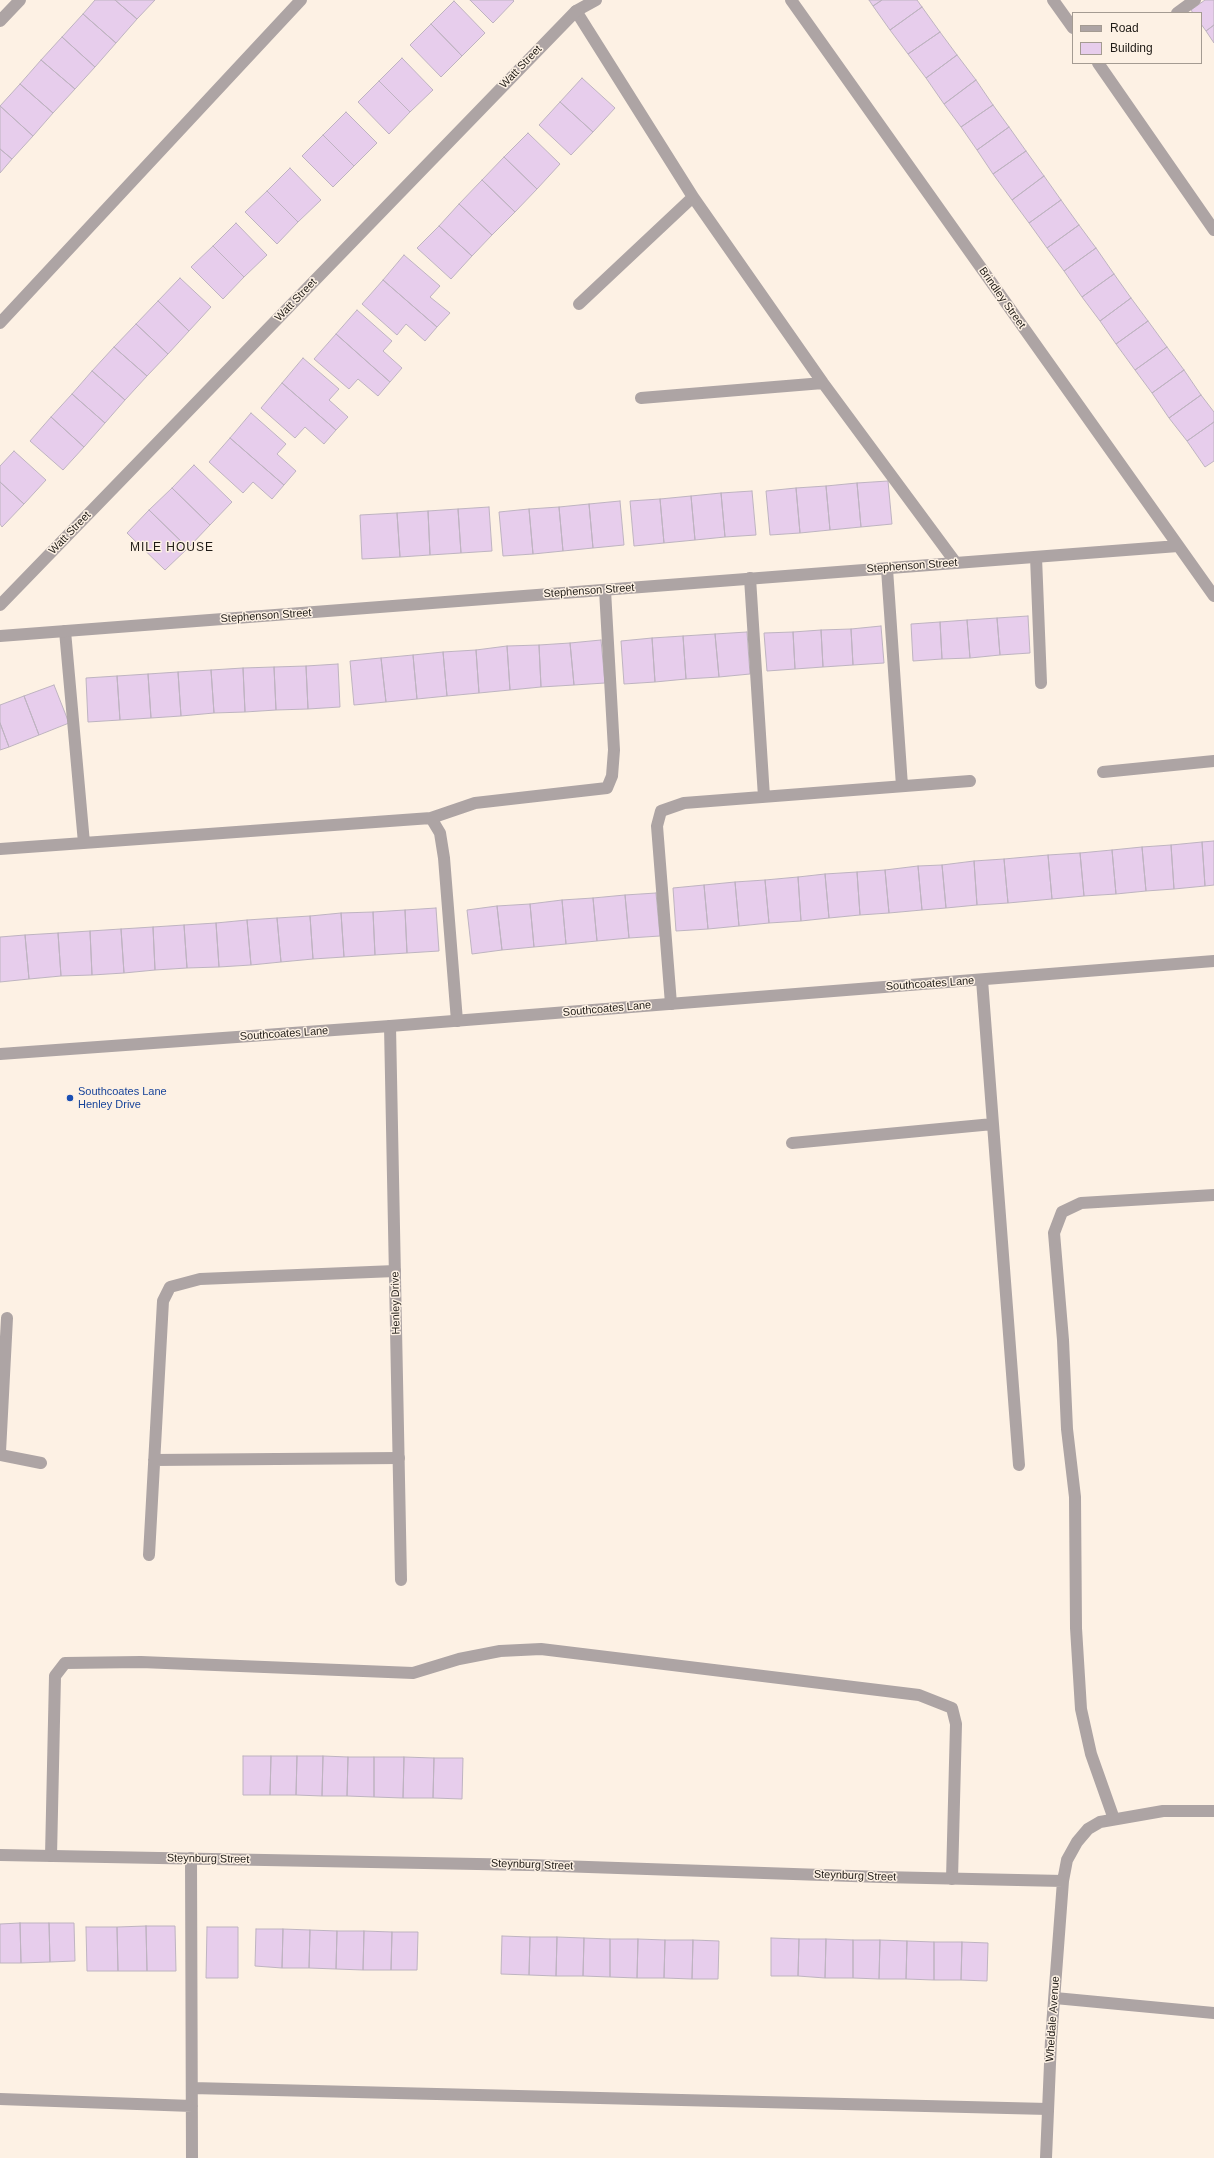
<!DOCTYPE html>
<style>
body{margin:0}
#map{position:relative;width:1214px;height:2158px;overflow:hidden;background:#fdf1e4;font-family:Helvetica,sans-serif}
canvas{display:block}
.legend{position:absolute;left:1072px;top:12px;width:130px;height:52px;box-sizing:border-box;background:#fdf1e4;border:1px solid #a49b92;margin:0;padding:5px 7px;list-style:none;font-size:12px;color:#1f1b16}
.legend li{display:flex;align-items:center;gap:8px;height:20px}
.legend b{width:20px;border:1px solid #a49b92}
</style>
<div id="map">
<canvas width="1214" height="2158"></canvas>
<ul class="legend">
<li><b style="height:5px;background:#ada4a4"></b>Road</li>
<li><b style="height:11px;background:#e7cdec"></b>Building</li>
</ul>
</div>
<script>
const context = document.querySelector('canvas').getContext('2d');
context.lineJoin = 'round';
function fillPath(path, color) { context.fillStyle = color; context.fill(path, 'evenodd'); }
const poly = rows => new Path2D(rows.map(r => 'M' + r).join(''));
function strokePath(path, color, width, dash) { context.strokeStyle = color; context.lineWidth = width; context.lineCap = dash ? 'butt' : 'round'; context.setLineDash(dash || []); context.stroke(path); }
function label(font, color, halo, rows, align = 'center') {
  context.font = font + ' Helvetica,sans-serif'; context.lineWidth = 3; context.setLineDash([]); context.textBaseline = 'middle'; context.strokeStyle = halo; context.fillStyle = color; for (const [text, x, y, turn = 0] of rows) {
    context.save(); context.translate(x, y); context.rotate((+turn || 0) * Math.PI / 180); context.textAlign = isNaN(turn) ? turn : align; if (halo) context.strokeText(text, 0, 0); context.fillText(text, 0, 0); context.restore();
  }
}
const building = poly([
 [95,0,115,0,137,19,116,43,83,14,95,0],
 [115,0,155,0,137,19,115,0],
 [470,0,513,0,514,1,493,23,470,0],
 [869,0,882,0,873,6,869,0],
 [882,0,917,0,922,7,890,30,873,6,882,0],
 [1205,0,1214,0,1214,25,1206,31,1201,24,1201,13,1193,13,1191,10,1205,0],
 [454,1,485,33,462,56,431,24,454,1],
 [922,7,940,32,908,54,890,30,922,7],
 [83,14,116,43,95,67,62,37,83,14],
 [431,24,462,56,441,77,410,45,431,24],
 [1214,25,1214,43,1206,31,1214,25],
 [940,32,957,55,926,78,908,54,940,32],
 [62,37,95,67,75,89,41,60,62,37],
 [957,55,976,80,944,104,926,78,957,55],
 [402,58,433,90,410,112,379,81,402,58],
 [41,60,75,89,53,113,20,84,41,60],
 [582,78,615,108,593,132,560,102,582,78],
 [976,80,993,105,961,127,944,104,976,80],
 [379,81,410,112,389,134,358,102,379,81],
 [20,84,53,113,33,136,0,106,20,84],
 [560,102,593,132,571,155,539,125,560,102],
 [993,105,1009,127,977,150,961,127,993,105],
 [0,106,33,136,12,159,0,149,0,106],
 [346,112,377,143,354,166,323,135,346,112],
 [1009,127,1026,151,993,174,977,150,1009,127],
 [528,133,560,164,537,189,504,157,528,133],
 [323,135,354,166,333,187,302,156,323,135],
 [0,149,12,159,0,173,0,149],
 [1026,151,1044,176,1012,200,993,174,1026,151],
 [504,157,537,189,515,212,482,180,504,157],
 [290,168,321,200,298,222,267,191,290,168],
 [1044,176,1061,200,1029,223,1012,200,1044,176],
 [482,180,515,212,492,235,459,204,482,180],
 [267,191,298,222,277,244,245,212,267,191],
 [1061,200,1079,225,1047,248,1029,223,1061,200],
 [459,204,492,235,472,256,439,226,459,204],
 [236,223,267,255,244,277,213,246,236,223],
 [1079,225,1096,248,1064,271,1047,248,1079,225],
 [439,226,472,256,451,279,417,248,439,226],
 [213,246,244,277,223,299,191,267,213,246],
 [1096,248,1114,274,1082,297,1064,271,1096,248],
 [404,255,440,286,430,297,450,313,437,327,383,280,404,255],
 [1114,274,1131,298,1100,321,1082,297,1114,274],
 [180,278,211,307,189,331,158,301,180,278],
 [383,280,437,327,425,341,406,324,397,335,362,304,383,280],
 [1131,298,1148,321,1116,344,1100,321,1131,298],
 [158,301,189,331,168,354,136,324,158,301],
 [357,310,392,341,383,351,402,368,390,382,336,334,357,310],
 [1148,321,1167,347,1135,370,1116,344,1148,321],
 [136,324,168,354,147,376,114,347,136,324],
 [336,334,390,382,378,396,358,379,349,389,314,359,336,334],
 [114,347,147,376,125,400,92,371,114,347],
 [1167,347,1184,370,1152,393,1135,370,1167,347],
 [303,358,339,389,329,400,348,417,336,430,282,383,303,358],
 [1184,370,1201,395,1169,418,1152,393,1184,370],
 [92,371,125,400,105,423,72,394,92,371],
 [282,383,336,430,324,444,305,427,295,438,261,408,282,383],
 [72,394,105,423,84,447,51,417,72,394],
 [1201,395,1214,412,1214,422,1187,441,1169,418,1201,395],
 [251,413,286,444,277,454,296,471,284,485,230,438,251,413],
 [51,417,84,447,63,470,30,441,51,417],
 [1214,422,1214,461,1205,467,1187,441,1214,422],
 [230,438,284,485,272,499,253,482,243,493,209,462,230,438],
 [14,451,46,480,24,504,0,482,0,466,14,451],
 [194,465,232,502,210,525,172,488,194,465],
 [888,481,892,524,861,527,857,483,888,481],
 [0,482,24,504,2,527,0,524,0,482],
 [857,483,861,527,830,530,826,486,857,483],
 [826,486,830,530,800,533,796,488,826,486],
 [172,488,210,525,188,548,149,510,172,488],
 [796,488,800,533,770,535,766,491,796,488],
 [752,491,756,535,725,537,721,493,752,491],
 [721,493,725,537,695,540,691,496,721,493],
 [691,496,695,540,664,543,660,499,691,496],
 [660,499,664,543,634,546,630,501,660,499],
 [620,501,624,545,593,548,589,504,620,501],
 [589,504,593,548,563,551,559,507,589,504],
 [489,507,492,551,461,553,458,509,489,507],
 [559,507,563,551,533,554,529,509,559,507],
 [458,509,461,553,430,555,428,511,458,509],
 [529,509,533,554,503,556,499,512,529,509],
 [149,510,188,548,165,570,127,533,149,510],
 [428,511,430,555,400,557,397,513,428,511],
 [397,513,400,557,362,559,360,515,397,513],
 [1028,616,1030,653,1000,655,997,618,1028,616],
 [997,618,1000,655,970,658,967,620,997,618],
 [967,620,970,658,942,659,940,622,967,620],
 [940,622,942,659,913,661,911,624,940,622],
 [881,626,884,663,853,665,851,629,881,626],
 [851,629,853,665,823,667,821,630,851,629],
 [821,630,823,667,795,669,793,632,821,630],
 [747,632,750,674,719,677,715,634,747,632],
 [793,632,795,669,767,671,764,633,793,632],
 [715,634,719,677,686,679,683,636,715,634],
 [683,636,686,679,655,682,652,638,683,636],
 [652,638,655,682,624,684,621,641,652,638],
 [601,640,605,683,574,685,570,643,601,640],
 [570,643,574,685,541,687,539,645,570,643],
 [539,645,541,687,510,690,507,646,539,645],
 [507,646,510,690,479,693,476,650,507,646],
 [476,650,479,693,447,696,443,652,476,650],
 [443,652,447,696,417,699,413,655,443,652],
 [413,655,417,699,386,702,381,658,413,655],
 [381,658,386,702,354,705,350,661,381,658],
 [338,664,340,707,308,709,306,666,338,664],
 [306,666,308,709,276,710,274,667,306,666],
 [274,667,276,710,245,712,243,668,274,667],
 [243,668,245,712,214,713,211,670,243,668],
 [211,670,214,713,181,716,178,672,211,670],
 [178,672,181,716,151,718,148,674,178,672],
 [148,674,151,718,120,720,117,676,148,674],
 [117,676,120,720,88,722,86,678,117,676],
 [54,685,69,723,39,735,24,696,54,685],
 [24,696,39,735,9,747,0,723,0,705,24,696],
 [0,723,9,747,0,750,0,723],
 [1214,841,1214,885,1205,886,1202,842,1214,841],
 [1202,842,1205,886,1174,889,1171,845,1202,842],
 [1171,845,1174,889,1146,891,1142,847,1171,845],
 [1142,847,1146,891,1116,894,1112,850,1142,847],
 [1112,850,1116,894,1084,896,1080,853,1112,850],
 [1080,853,1084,896,1052,899,1048,855,1080,853],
 [1048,855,1052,899,1008,903,1004,859,1048,855],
 [1004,859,1008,903,977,905,974,861,1004,859],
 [974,861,977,905,946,908,942,865,974,861],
 [942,865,946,908,922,910,918,866,942,865],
 [918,866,922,910,889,913,885,870,918,866],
 [885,870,889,913,860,915,857,872,885,870],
 [857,872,860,915,829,918,825,874,857,872],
 [825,874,829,918,801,921,798,877,825,874],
 [798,877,801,921,769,923,765,880,798,877],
 [765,880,769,923,739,926,735,882,765,880],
 [735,882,739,926,708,929,704,885,735,882],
 [704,885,708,929,676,931,673,888,704,885],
 [656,893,660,936,629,938,625,895,656,893],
 [625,895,629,938,597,941,593,898,625,895],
 [593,898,597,941,566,944,562,900,593,898],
 [562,900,566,944,534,947,530,904,562,900],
 [530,904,534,947,502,950,497,906,530,904],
 [497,906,502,950,472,954,467,910,497,906],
 [436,908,439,951,407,953,405,910,436,908],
 [405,910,407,953,375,955,373,912,405,910],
 [373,912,375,955,344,957,341,913,373,912],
 [341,913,344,957,313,959,310,916,341,913],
 [310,916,313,959,281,962,277,918,310,916],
 [277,918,281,962,251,965,247,920,277,918],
 [247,920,251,965,219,967,216,923,247,920],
 [216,923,219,967,187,968,184,925,216,923],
 [184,925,187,968,155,970,153,927,184,925],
 [153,927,155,970,124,973,121,929,153,927],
 [121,929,124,973,92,975,90,931,121,929],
 [90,931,92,975,61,976,58,933,90,931],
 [58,933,61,976,29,979,25,935,58,933],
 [25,935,29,979,0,982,0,937,25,935],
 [243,1756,271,1756,270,1795,243,1795,243,1756],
 [271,1756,297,1756,296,1795,270,1795,271,1756],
 [297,1756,323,1756,322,1796,296,1795,297,1756],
 [323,1756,348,1757,347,1796,322,1796,323,1756],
 [348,1757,374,1757,374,1797,347,1796,348,1757],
 [374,1757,404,1757,403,1798,374,1797,374,1757],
 [404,1757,434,1758,433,1798,403,1798,404,1757],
 [434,1758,463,1758,462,1799,433,1798,434,1758],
 [20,1923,21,1963,0,1963,0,1924,20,1923],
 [20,1923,49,1923,50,1962,21,1963,20,1923],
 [49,1923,74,1923,75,1961,50,1962,49,1923],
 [146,1926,147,1971,118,1971,117,1927,146,1926],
 [146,1926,175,1926,176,1971,147,1971,146,1926],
 [86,1927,117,1927,118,1971,87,1971,86,1927],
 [207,1927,238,1927,238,1978,206,1978,207,1927],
 [256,1929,283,1929,282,1968,255,1966,256,1929],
 [283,1929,310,1930,309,1968,282,1968,283,1929],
 [310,1930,337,1931,336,1969,309,1968,310,1930],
 [337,1931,364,1931,363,1970,336,1969,337,1931],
 [364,1931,392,1932,391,1970,363,1970,364,1931],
 [392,1932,418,1932,417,1970,391,1970,392,1932],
 [502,1936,530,1937,529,1975,501,1974,502,1936],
 [530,1937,557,1937,556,1976,529,1975,530,1937],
 [557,1937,584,1938,583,1976,556,1976,557,1937],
 [584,1938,610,1939,610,1977,583,1976,584,1938],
 [771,1938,799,1939,798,1976,771,1976,771,1938],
 [610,1939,638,1939,637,1978,610,1977,610,1939],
 [638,1939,665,1940,664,1978,637,1978,638,1939],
 [799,1939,826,1939,825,1978,798,1976,799,1939],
 [826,1939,853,1940,853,1978,825,1978,826,1939],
 [665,1940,693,1940,692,1979,664,1978,665,1940],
 [693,1940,719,1941,718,1979,692,1979,693,1940],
 [853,1940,880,1940,879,1979,853,1978,853,1940],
 [880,1940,907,1941,906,1979,879,1979,880,1940],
 [907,1941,934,1942,934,1980,906,1979,907,1941],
 [934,1942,962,1942,961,1980,934,1980,934,1942],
 [962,1942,988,1943,987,1981,961,1980,962,1942]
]);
const service = poly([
 [1053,0,1073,28],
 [576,11,693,197,823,383,956,563],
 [1177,13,1195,0],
 [1098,63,1214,230],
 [579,304,693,197],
 [0,323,301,0],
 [641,398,823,383],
 [1036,557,1041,683],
 [887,569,902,786],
 [750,578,764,797],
 [65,631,84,843],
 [1103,772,1214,761],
 [431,818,475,803,607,788,612,776,614,750,605,590],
 [0,849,431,818,440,833,444,858,457,1021],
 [982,980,1019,1465],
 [671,1004,657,826,661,811,684,803,970,781],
 [792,1143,993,1124],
 [0,1452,7,1318],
 [154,1460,399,1458],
 [149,1555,163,1301,170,1287,200,1279,395,1271],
 [1114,1819,1091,1754,1081,1709,1076,1628,1075,1497,1067,1429,1063,1340,1054,1233,1062,1212,1081,1203,1214,1195],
 [51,1856,55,1676,65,1663,141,1662,413,1673,459,1659,500,1651,541,1649,919,1695,952,1708,956,1724,952,1879],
 [191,1858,192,2158],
 [1055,1998,1214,2013],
 [192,2088,1048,2109],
 [0,2099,192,2106]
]);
const minor = poly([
 [791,0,1214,596],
 [0,21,20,0],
 [0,605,576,11,596,0],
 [0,636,1178,546],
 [390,1026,401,1580],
 [0,1455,41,1463],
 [0,1855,530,1865,881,1877,1063,1881],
 [1046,2158,1051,2040,1063,1881,1067,1860,1077,1842,1088,1829,1100,1822,1163,1811,1214,1811]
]);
const tertiary = poly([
 [0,1054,390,1026,1214,961]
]);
const markers = [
 [70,1098,4,"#1a4fb4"]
];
const streetNames = [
 ["Watt Street",521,67,-46],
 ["Brindley Street",1002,298,55],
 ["Watt Street",296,300,-46],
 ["Watt Street",70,533,-46],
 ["Stephenson Street",912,566,-4],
 ["Stephenson Street",589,591,-4],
 ["Stephenson Street",266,616,-4],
 ["Southcoates Lane",930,984,-4],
 ["Southcoates Lane",607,1009,-5],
 ["Southcoates Lane",284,1034,-4],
 ["Henley Drive",396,1303,-91],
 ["Steynburg Street",208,1859,1],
 ["Steynburg Street",532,1865,2],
 ["Steynburg Street",855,1876,2],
 ["Wheldale Avenue",1053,2019,-86]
];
const transitNames = [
 ["Southcoates Lane",78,1092],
 ["Henley Drive",78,1105]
];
const neighbourhoodNames = [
 ["MILE HOUSE",172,548]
];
fillPath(building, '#e7cdec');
strokePath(building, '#beb3c0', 1);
strokePath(service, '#ada4a4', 12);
strokePath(minor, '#ada4a4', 12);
strokePath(tertiary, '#ada4a4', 12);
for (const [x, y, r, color] of markers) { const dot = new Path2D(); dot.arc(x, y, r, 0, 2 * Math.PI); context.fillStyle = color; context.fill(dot); strokePath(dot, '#fdf1e4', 1.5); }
label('11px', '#1f1b16', '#fdf1e4', streetNames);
label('11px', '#164399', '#fdf1e4', transitNames, 'left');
context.letterSpacing = '1px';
label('12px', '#1f1b16', '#fdf1e4', neighbourhoodNames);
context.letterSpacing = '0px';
</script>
